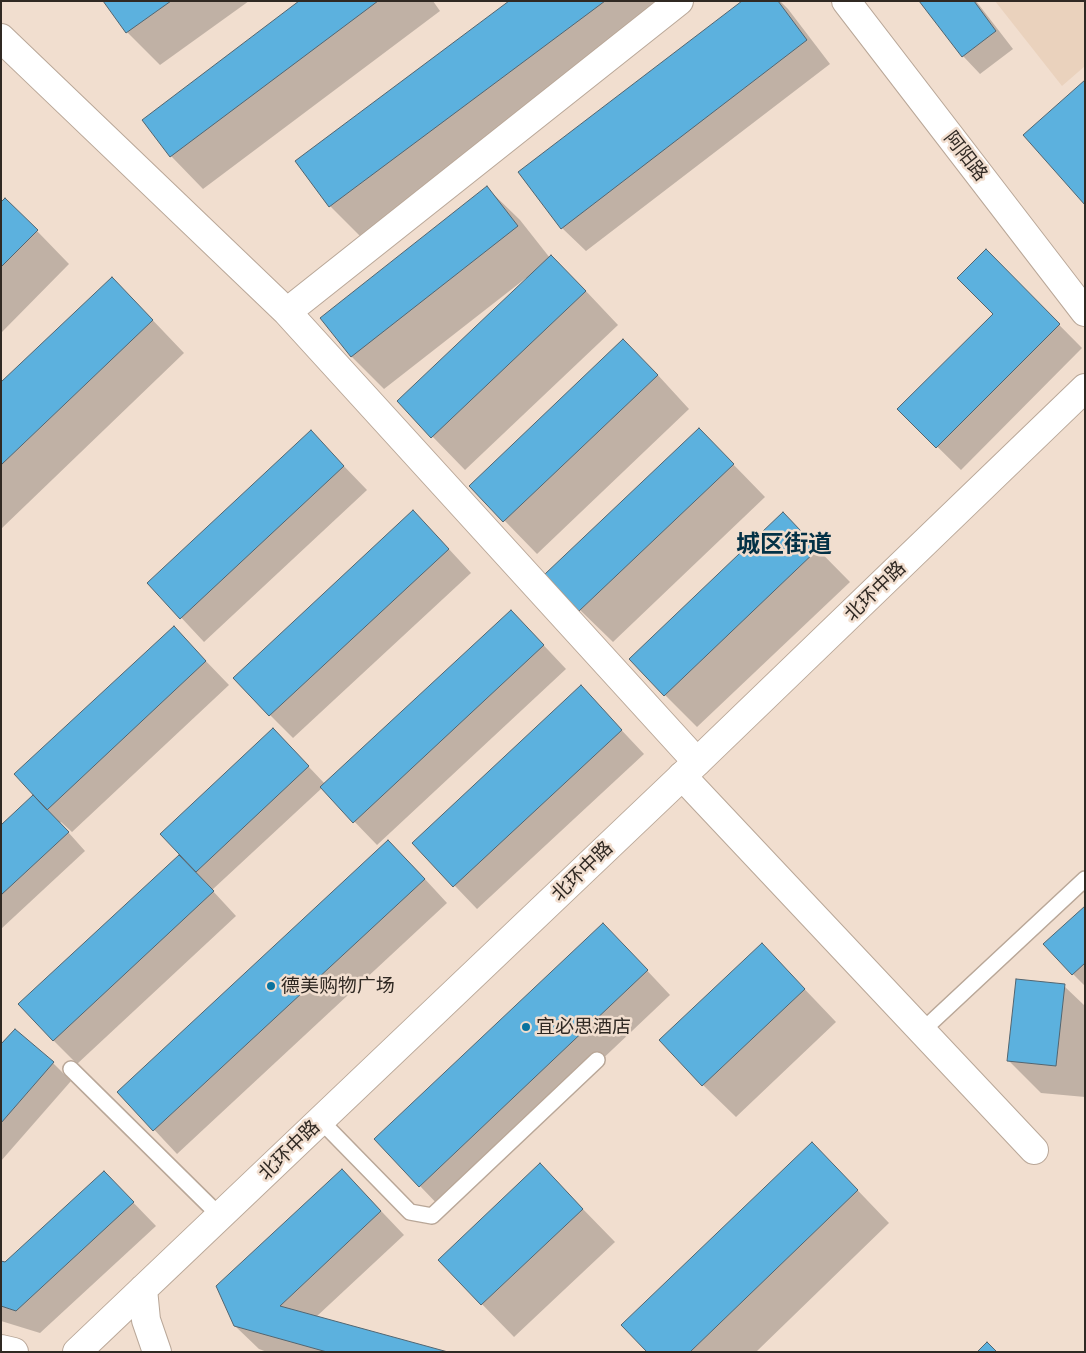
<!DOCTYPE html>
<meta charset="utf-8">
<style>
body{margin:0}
#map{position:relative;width:1086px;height:1353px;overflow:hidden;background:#f1decf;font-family:"Exo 2",sans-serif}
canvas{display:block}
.frame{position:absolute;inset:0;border:2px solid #302923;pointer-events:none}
</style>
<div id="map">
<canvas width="1086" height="1353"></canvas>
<div class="frame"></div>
</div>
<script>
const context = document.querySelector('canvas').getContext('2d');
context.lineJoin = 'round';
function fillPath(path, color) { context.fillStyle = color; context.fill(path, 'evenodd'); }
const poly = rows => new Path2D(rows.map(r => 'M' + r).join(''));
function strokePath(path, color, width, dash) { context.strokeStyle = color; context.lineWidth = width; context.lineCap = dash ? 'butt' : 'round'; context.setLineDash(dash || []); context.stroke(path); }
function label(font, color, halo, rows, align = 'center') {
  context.font = font + ' "Exo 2","Noto Sans SC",sans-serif'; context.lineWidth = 5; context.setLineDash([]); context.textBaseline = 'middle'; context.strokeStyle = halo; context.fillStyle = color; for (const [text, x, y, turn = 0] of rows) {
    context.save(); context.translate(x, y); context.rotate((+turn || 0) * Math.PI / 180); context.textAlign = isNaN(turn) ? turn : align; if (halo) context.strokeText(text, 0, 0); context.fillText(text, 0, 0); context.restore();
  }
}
const built = poly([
 [995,1,1085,1,1085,66,1062,86]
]);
const shadow = poly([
 [105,1,249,1,160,65,127,32],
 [301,1,433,1,440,11,203,189,171,156,144,120],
 [511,1,681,1,363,239,330,206,297,161],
 [744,1,780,1,788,9,830,64,586,251,562,228,520,173],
 [921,1,976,1,1013,49,980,74,963,56],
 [487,188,520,220,550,258,584,289,618,325,465,470,399,402,528,279,526,278,384,389,352,357,322,318],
 [1,204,37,231,69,264,1,333],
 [986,251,1082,348,961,470,899,409,994,314],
 [144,311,184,353,1,529,1,384],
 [656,373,689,409,537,554,471,486],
 [311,432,367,490,204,642,149,583],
 [731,462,765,497,613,642,580,610],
 [783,514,850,582,697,727,665,695],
 [436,535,471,573,293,738,270,715],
 [174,628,229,685,72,832,61,822,60,823,85,851,1,929,1,826,35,795],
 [534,635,566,669,377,845,322,788,212,890,236,916,77,1064,53,1040,187,865,291,748,325,784],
 [581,687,644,754,477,909,414,843],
 [412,865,447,903,177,1154,119,1092],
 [1085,908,1085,986,1073,974],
 [626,948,670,995,443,1210,420,1186],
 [794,978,836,1022,736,1117,703,1085],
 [1064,986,1085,1006,1085,1097,1041,1093,1008,1060],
 [1,1046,53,1063,71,1081,1,1161],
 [540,1165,615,1242,514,1337,439,1260],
 [342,1170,404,1235,316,1317,443,1352,267,1352,259,1349,235,1326],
 [844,1176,889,1223,756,1352,649,1352],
 [127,1196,156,1226,40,1333,1,1321,1,1262,5,1263]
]);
const building = poly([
 [103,1,171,1,126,33,103,1],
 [299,1,378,1,170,157,142,120,299,1],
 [509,1,605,1,329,207,295,161,509,1],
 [742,1,778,1,807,40,561,229,518,172,742,1],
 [919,1,974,1,996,31,962,57,919,1],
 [1085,80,1085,205,1023,135,1085,80],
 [487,186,518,226,351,357,320,318,487,186],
 [5,198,38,230,1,267,1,202,5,198],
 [986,249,1060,324,936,448,897,409,993,314,957,278,986,249],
 [551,255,586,291,431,438,397,401,551,255],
 [112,277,153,320,1,465,1,382,112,277],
 [623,339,658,375,503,522,469,486,623,339],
 [699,428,734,464,579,611,545,574,699,428],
 [311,430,344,466,180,619,147,583,311,430],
 [413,510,449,549,269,716,233,678,413,510],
 [783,512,818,549,664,696,629,659,783,512],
 [511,610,544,645,353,823,320,787,511,610],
 [174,626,206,661,47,810,14,774,174,626],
 [581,685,622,730,453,887,412,843,581,685],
 [273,728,309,766,196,872,160,834,273,728],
 [33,795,69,832,1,895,1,825,33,795],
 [388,840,425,879,153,1131,117,1092,388,840],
 [179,855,214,891,53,1041,18,1004,179,855],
 [1085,906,1085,963,1072,975,1043,944,1085,906],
 [603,923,648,970,419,1187,374,1139,603,923],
 [762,943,805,989,702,1086,659,1040,762,943],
 [1016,979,1065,984,1056,1066,1007,1061,1016,979],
 [15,1029,54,1062,1,1123,1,1044,15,1029],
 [812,1142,858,1190,690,1352,647,1352,621,1325,812,1142],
 [540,1163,583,1209,481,1305,438,1260,540,1163],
 [342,1169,381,1211,280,1306,448,1352,327,1352,234,1326,216,1286,342,1169],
 [104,1171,134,1202,16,1311,1,1306,1,1261,5,1262,104,1171],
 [987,1342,997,1352,977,1352,987,1342]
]);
const service = poly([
 [922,1031,1085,879],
 [71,1069,220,1216],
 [320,1120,410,1212,432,1216,597,1060]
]);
const minor = poly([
 [1,38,287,312,697,762],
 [287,312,679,1],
 [682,776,1034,1150]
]);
const tertiary = poly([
 [846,1,1085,312],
 [143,1289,146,1320,157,1352],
 [1,1349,14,1352],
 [77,1352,697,762,1085,388]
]);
const markers = [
 [271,986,5,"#09739f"],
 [526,1027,5,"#09739f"]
];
const streetNames = [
 ["阿阳路",966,156,52],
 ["北环中路",875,591,-44],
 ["北环中路",582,871,-44],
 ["北环中路",289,1150,-44]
];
const poiNames = [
 ["德美购物广场",281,986],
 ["宜必思酒店",536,1027]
];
const districtNames = [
 ["城区街道",784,544]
];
fillPath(built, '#ead2bd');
fillPath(shadow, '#0003');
fillPath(building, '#5cb1de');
strokePath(building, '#526570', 1);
strokePath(service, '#b9a798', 18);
strokePath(minor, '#b9a798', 30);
strokePath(tertiary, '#b9a798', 30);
strokePath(service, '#fff', 15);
strokePath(minor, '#fff', 28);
strokePath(tertiary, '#fff', 28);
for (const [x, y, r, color] of markers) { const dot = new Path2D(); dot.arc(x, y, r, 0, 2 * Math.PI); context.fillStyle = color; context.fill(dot); strokePath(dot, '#f1decf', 2); }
label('19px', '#302923', '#f1decf', streetNames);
label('19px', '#302923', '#f1decf', poiNames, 'left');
label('bold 24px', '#033146', '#f1decf', districtNames);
</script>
